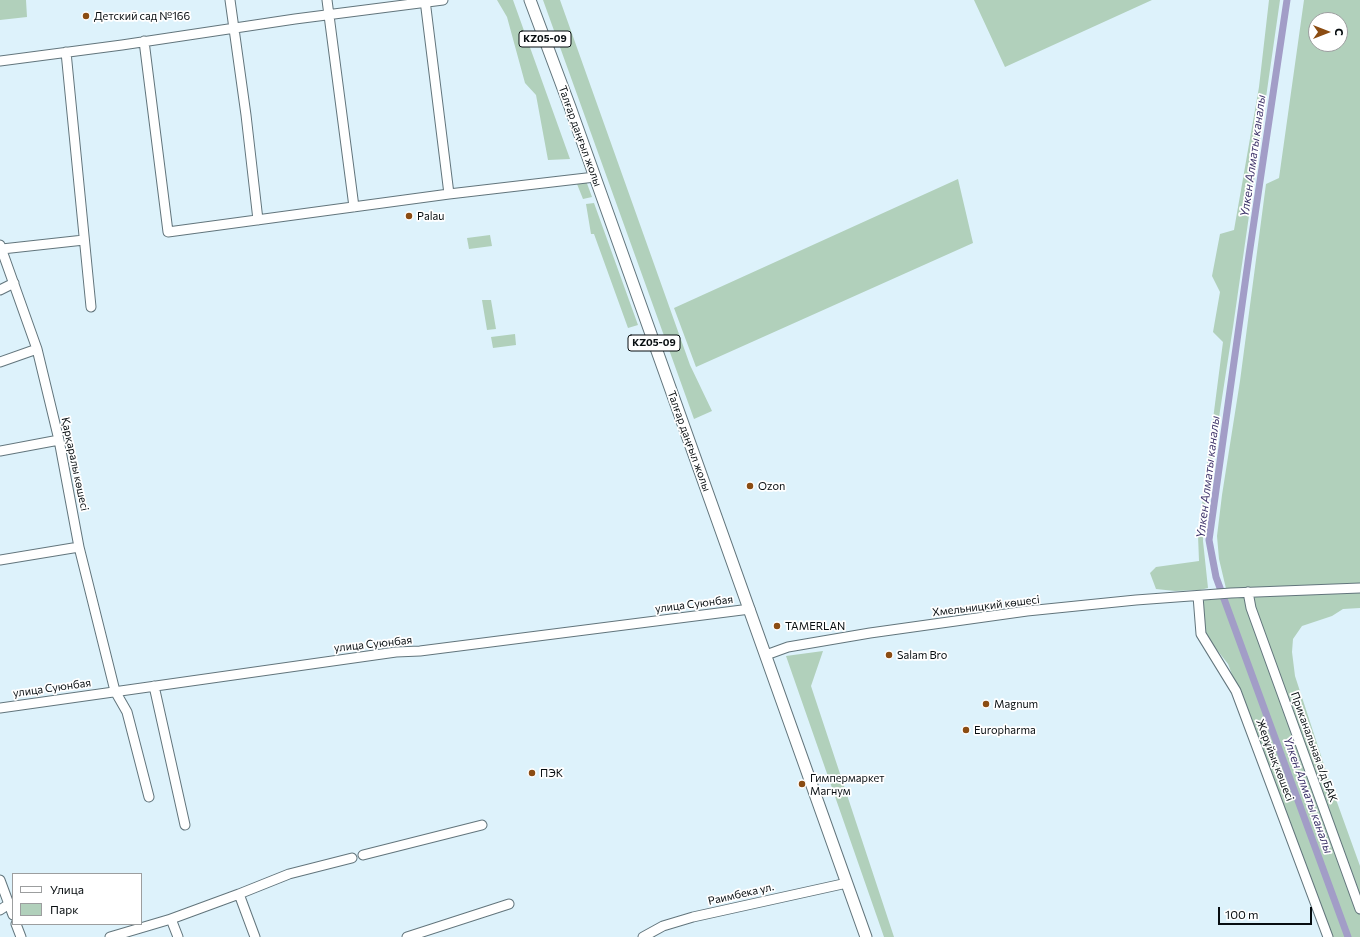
<!DOCTYPE html>
<meta charset="utf-8">
<style>
body{margin:0}
#map{position:relative;width:1360px;height:937px;overflow:hidden;background:#ddf2fb;font-family:Commissioner,sans-serif}
canvas{display:block}
.legend{position:absolute;left:12px;top:873px;width:130px;height:52px;box-sizing:border-box;background:#fff;border:1px solid #9c9e9f;margin:0;padding:5px 7px;list-style:none;font-size:12px;color:#070d10}
.legend li{display:flex;align-items:center;gap:8px;height:20px}
.legend b{width:20px;border:1px solid #9c9e9f}
.north{position:absolute;left:1308px;top:12px;width:40px;height:40px;box-sizing:border-box;background:#fff;border:1px solid #9c9e9f;border-radius:50%;rotate:90deg;font-size:11px;font-weight:700;line-height:16px;text-align:center;color:#070d10}
.north::after{content:'';display:block;margin:auto;width:14px;height:18px;background:#8b4c12;clip-path:polygon(50% 0,100% 100%,50% 72%,0 100%)}
.scale{position:absolute;left:1218px;top:907px;width:94px;height:18px;box-sizing:border-box;border:2px solid #070d10;border-top:0;padding-left:5px;font-size:12px;line-height:14px;white-space:nowrap;color:#070d10;-webkit-text-stroke:3px #fff;paint-order:stroke}
</style>
<div id="map">
<canvas width="1360" height="937"></canvas>
<ul class="legend">
<li><b style="height:5px;background:#fff"></b>Улица</li>
<li><b style="height:11px;background:#b1d0bb"></b>Парк</li>
</ul>
<div class="north">С</div>
<div class="scale">100 m</div>
</div>
<script>
const context = document.querySelector('canvas').getContext('2d');
context.lineJoin = 'round';
function fillPath(path, color) { context.fillStyle = color; context.fill(path, 'evenodd'); }
const poly = rows => new Path2D(rows.map(r => 'M' + r).join(''));
function strokePath(path, color, width, dash) { context.strokeStyle = color; context.lineWidth = width; context.lineCap = dash ? 'butt' : 'round'; context.setLineDash(dash || []); context.stroke(path); }
function label(font, color, halo, rows, align = 'center') {
  context.font = font + ' Commissioner,sans-serif'; context.lineWidth = 3.5; context.setLineDash([]); context.textBaseline = 'middle'; context.strokeStyle = halo; context.fillStyle = color; for (const [text, x, y, turn = 0] of rows) {
    context.save(); context.translate(x, y); context.rotate((+turn || 0) * Math.PI / 180); context.textAlign = isNaN(turn) ? turn : align; if (halo) context.strokeText(text, 0, 0); context.fillText(text, 0, 0); context.restore();
  }
}
const green = poly([
 [0,0,26,0,27,17,0,20],
 [497,0,513,0,570,159,548,160,536,95,525,83,507,17],
 [543,0,560,0,690,365,712,411,694,419],
 [974,0,1152,0,1005,67],
 [1269,0,1280,0,1233,327,1204,514,1203,541,1208,588,1200,590,1175,591,1156,589,1150,573,1156,567,1199,561,1198,535,1223,342,1213,332,1220,292,1212,276,1220,234,1234,230,1259,87],
 [1304,0,1360,0,1360,608,1343,609,1332,616,1302,626,1293,639,1292,652,1295,676,1329,780,1360,866,1360,937,1332,937,1228,664,1207,637,1202,623,1202,599,1228,597,1219,559,1217,536,1222,495,1240,381,1266,184,1279,178],
 [1316,20,1340,20,1340,44,1316,44],
 [585,178,592,197,583,199,575,179],
 [958,179,973,243,696,367,674,308],
 [594,203,638,325,628,328,594,234,591,234,586,204],
 [490,235,492,246,469,249,467,238],
 [482,300,491,300,496,329,487,330],
 [515,334,516,345,493,348,491,337],
 [823,651,811,686,894,937,884,937,786,656]
]);
const canal = poly([
 [1287,0,1249,255,1209,540,1216,577,1348,937]
]);
const minor = poly([
 [230,0,246,115,258,220],
 [327,0,354,207],
 [425,0,449,194],
 [144,41,168,232,449,194,595,177],
 [66,52,91,307],
 [0,61,122,45,295,19,443,0],
 [0,245,37,349,59,440,79,547,115,691,127,712,149,797],
 [2,249,84,240],
 [0,290,14,283],
 [0,362,37,349],
 [0,451,59,440],
 [0,560,79,547],
 [1248,592,1251,608,1360,909],
 [1198,596,1201,634,1236,691,1328,937],
 [766,655,788,647,870,633,1027,611,1136,600,1231,593,1360,588],
 [154,686,185,825],
 [0,708,396,652,420,651,750,609],
 [363,855,482,825],
 [0,880,13,915],
 [239,894,289,874,352,858],
 [0,910,9,904],
 [171,919,178,937],
 [16,924,21,937],
 [110,937,171,919,239,894,255,937],
 [407,937,509,904],
 [643,937,663,926,693,917,847,883]
]);
const major = poly([
 [530,0,570,107,866,937]
]);
const markers = [
 [86,16,4,"#8b4c12"],
 [409,216,4,"#8b4c12"],
 [750,486,4,"#8b4c12"],
 [777,626,4,"#8b4c12"],
 [889,655,4,"#8b4c12"],
 [986,704,4,"#8b4c12"],
 [966,730,4,"#8b4c12"],
 [532,773,4,"#8b4c12"],
 [802,784,4,"#8b4c12"]
];
const shields = [
 [545,39,52],
 [654,343,52]
];
const shieldNames = [
 ["KZ05-09",545,39],
 ["KZ05-09",654,343]
];
const poiNames = [
 ["Детский сад №166",94,16],
 ["Palau",417,216],
 ["Ozon",758,486],
 ["TAMERLAN",785,626],
 ["Salam Bro",897,655],
 ["Magnum",994,704],
 ["Europharma",974,730],
 ["ПЭК",540,773],
 ["Гимпермаркет",810,778],
 ["Магнум",810,791]
];
const streetNames = [
 ["Талғар даңғыл жолы",580,136,70],
 ["Талғар даңғыл жолы",689,441,70],
 ["Қарқаралы көшесі",75,464,78],
 ["улица Суюнбая",694,604,-7],
 ["Хмельницкий көшесі",986,606,-7],
 ["улица Суюнбая",373,644,-6],
 ["улица Суюнбая",52,688,-8],
 ["Приканальная а/д БАК",1314,747,70],
 ["Жерұйық көшесі",1275,760,69],
 ["Раимбека ул.",741,894,-13]
];
const waterNames = [
 ["Үлкен Алматы каналы",1253,156,-82],
 ["Үлкен Алматы каналы",1208,477,-83],
 ["Үлкен Алматы каналы",1308,795,70]
];
fillPath(green, '#b1d0bb');
strokePath(canal, '#a29dc7', 7);
strokePath(minor, '#62757c', 11);
strokePath(major, '#62757c', 13);
strokePath(minor, '#fff', 9);
strokePath(major, '#fff', 11);
for (const [x, y, r, color] of markers) { const dot = new Path2D(); dot.arc(x, y, r, 0, 2 * Math.PI); context.fillStyle = color; context.fill(dot); strokePath(dot, '#fff', 1.5); }
for (const [x, y, w] of shields) { const box = new Path2D(); box.roundRect(x - w / 2, y - 8, w, 16, 3); context.fillStyle = '#fff'; context.fill(box); strokePath(box, '#070d10', 1); }
label('bold 10px', '#070d10', null, shieldNames);
label('11px', '#070d10', '#fff', poiNames, 'left');
label('11px', '#070d10', '#fff', streetNames);
label('italic 12px', '#3f356b', '#fff', waterNames);
</script>
